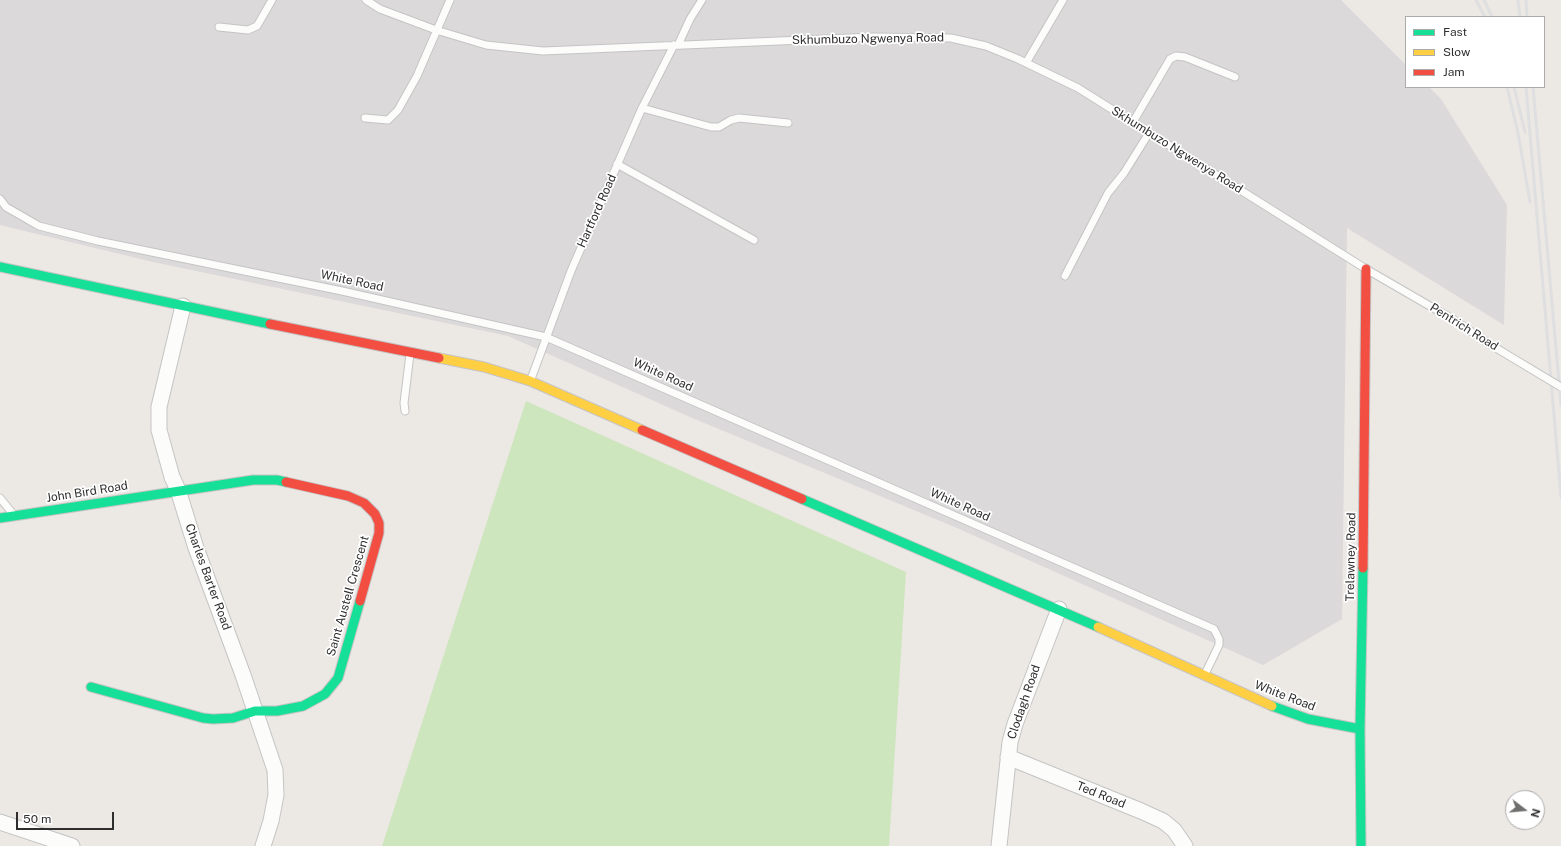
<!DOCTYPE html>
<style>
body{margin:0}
#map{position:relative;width:1561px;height:846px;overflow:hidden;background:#ece8e4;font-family:"Public Sans",sans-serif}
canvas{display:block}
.legend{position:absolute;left:1405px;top:16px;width:140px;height:72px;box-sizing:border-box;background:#fff;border:1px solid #ababab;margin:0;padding:5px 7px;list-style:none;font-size:12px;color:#2e2e2e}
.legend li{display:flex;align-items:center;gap:8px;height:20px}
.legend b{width:20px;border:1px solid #ababab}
.north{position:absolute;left:1505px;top:790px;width:40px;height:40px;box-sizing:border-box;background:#fff;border:1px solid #ababab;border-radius:50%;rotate:106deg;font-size:11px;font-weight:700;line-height:16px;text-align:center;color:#2e2e2e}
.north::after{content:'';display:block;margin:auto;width:14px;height:18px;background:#706f6e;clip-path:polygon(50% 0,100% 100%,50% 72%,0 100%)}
.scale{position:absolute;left:16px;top:812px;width:98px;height:18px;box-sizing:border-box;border:2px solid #2e2e2e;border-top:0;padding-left:5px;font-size:12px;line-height:14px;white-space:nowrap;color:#2e2e2e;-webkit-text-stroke:3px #fff;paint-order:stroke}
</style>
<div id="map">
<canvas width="1561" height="846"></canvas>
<ul class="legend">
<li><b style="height:5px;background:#16e098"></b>Fast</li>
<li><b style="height:5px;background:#ffcf43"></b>Slow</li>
<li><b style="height:5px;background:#f24e42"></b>Jam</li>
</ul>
<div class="north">N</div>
<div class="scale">50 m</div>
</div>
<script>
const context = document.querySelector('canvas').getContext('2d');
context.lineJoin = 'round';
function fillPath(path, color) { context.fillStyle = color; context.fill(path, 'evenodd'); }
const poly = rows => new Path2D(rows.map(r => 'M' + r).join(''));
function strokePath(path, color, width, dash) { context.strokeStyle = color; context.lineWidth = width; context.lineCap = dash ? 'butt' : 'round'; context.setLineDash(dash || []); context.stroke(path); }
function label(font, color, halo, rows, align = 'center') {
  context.font = font + ' "Public Sans",sans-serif'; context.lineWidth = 3.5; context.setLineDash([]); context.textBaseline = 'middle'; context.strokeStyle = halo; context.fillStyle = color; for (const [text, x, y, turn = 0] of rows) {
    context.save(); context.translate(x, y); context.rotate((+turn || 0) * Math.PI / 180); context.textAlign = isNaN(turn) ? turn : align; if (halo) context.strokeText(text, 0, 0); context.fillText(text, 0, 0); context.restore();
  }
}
const industrial = poly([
 [0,0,1341,0,1406,65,1406,87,1429,87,1441,99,1507,205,1504,325,1347,228,1342,619,1263,665,957,528,690,417,508,336,153,262,0,225]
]);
const green = poly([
 [526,401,906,572,889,846,382,846]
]);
const lane = poly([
 [366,0,380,9,436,30,486,45,543,51,873,37,951,38,986,46,1018,59,1078,88,1366,269,1454,320,1491,345],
 [219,27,248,30,257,26,272,0],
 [678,45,690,19,702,0],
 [1026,63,1063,0],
 [642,108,711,127,719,127,731,120,739,118,788,123],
 [365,118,388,120,398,110,417,76,450,0],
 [1133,122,1170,59,1176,56,1185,57,1235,77],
 [617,164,754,240],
 [0,199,6,207,39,226,98,241,342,291,546,337,1214,629,1219,639,1219,645,1205,674],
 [1065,276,1108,193,1124,173,1149,133],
 [531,379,571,271,642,108,674,45],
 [405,411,404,403,410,354],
 [0,498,13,514]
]);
const street = poly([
 [183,306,159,407,159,430,172,477,178,490,196,548,243,675,275,770,276,795,271,821,263,846],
 [1008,757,1141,811,1163,821,1174,830,1185,846],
 [0,822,72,846],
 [999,846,1010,742,1015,724,1059,609]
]);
const fast = poly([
 [0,267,270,324],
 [802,499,1098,627],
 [0,518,253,480,277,480,286,482],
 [91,687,203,718,213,719,233,718,255,711,277,711,303,706,325,694,338,678,360,601],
 [1272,706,1308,719,1360,729],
 [1361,846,1360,729,1363,568]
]);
const slow = poly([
 [439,358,484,367,530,381,642,430],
 [1098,627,1272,706]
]);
const jam = poly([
 [270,324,439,358],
 [642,430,802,499],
 [286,482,348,496,364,503,375,514,379,523,379,533,360,601],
 [1363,568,1366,269]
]);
const rail = poly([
 [1476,0,1485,17],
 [1484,0,1492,17],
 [1518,0,1520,17],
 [1526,0,1527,17],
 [1507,87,1518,133,1530,202],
 [1514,87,1525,132],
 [1526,87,1561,497],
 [1533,87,1561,405]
]);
const laneBridge = poly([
 [1491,345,1561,387]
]);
const streetNames = [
 ["Skhumbuzo Ngwenya Road",868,39,-1],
 ["Skhumbuzo Ngwenya Road",1177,150,32],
 ["Hartford Road",597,211,-66],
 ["White Road",352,281,12],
 ["Pentrich Road",1464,327,32],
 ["White Road",663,375,24],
 ["John Bird Road",87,492,-9],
 ["White Road",960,505,24],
 ["Trelawney Road",1351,557,-89],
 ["Charles Barter Road",208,577,70],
 ["Saint Austell Crescent",348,596,-74],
 ["White Road",1285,696,21],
 ["Clodagh Road",1024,702,-71],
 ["Ted Road",1101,795,22]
];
fillPath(industrial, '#dcd9db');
fillPath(green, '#cee6be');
strokePath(lane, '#c5c4c5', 9);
strokePath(street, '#c5c4c5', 17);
strokePath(fast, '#c5c4c5', 11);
strokePath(slow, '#c5c4c5', 11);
strokePath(jam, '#c5c4c5', 11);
strokePath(lane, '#fcfcfb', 7);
strokePath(street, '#fcfcfb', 15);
strokePath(fast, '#16e098', 9);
strokePath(slow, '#ffcf43', 9);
strokePath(jam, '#f24e42', 9);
strokePath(rail, '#dfdfe1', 3);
strokePath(laneBridge, '#c5c4c5', 9, []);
strokePath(laneBridge, '#fcfcfb', 7);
label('12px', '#2e2e2e', '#fff', streetNames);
</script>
